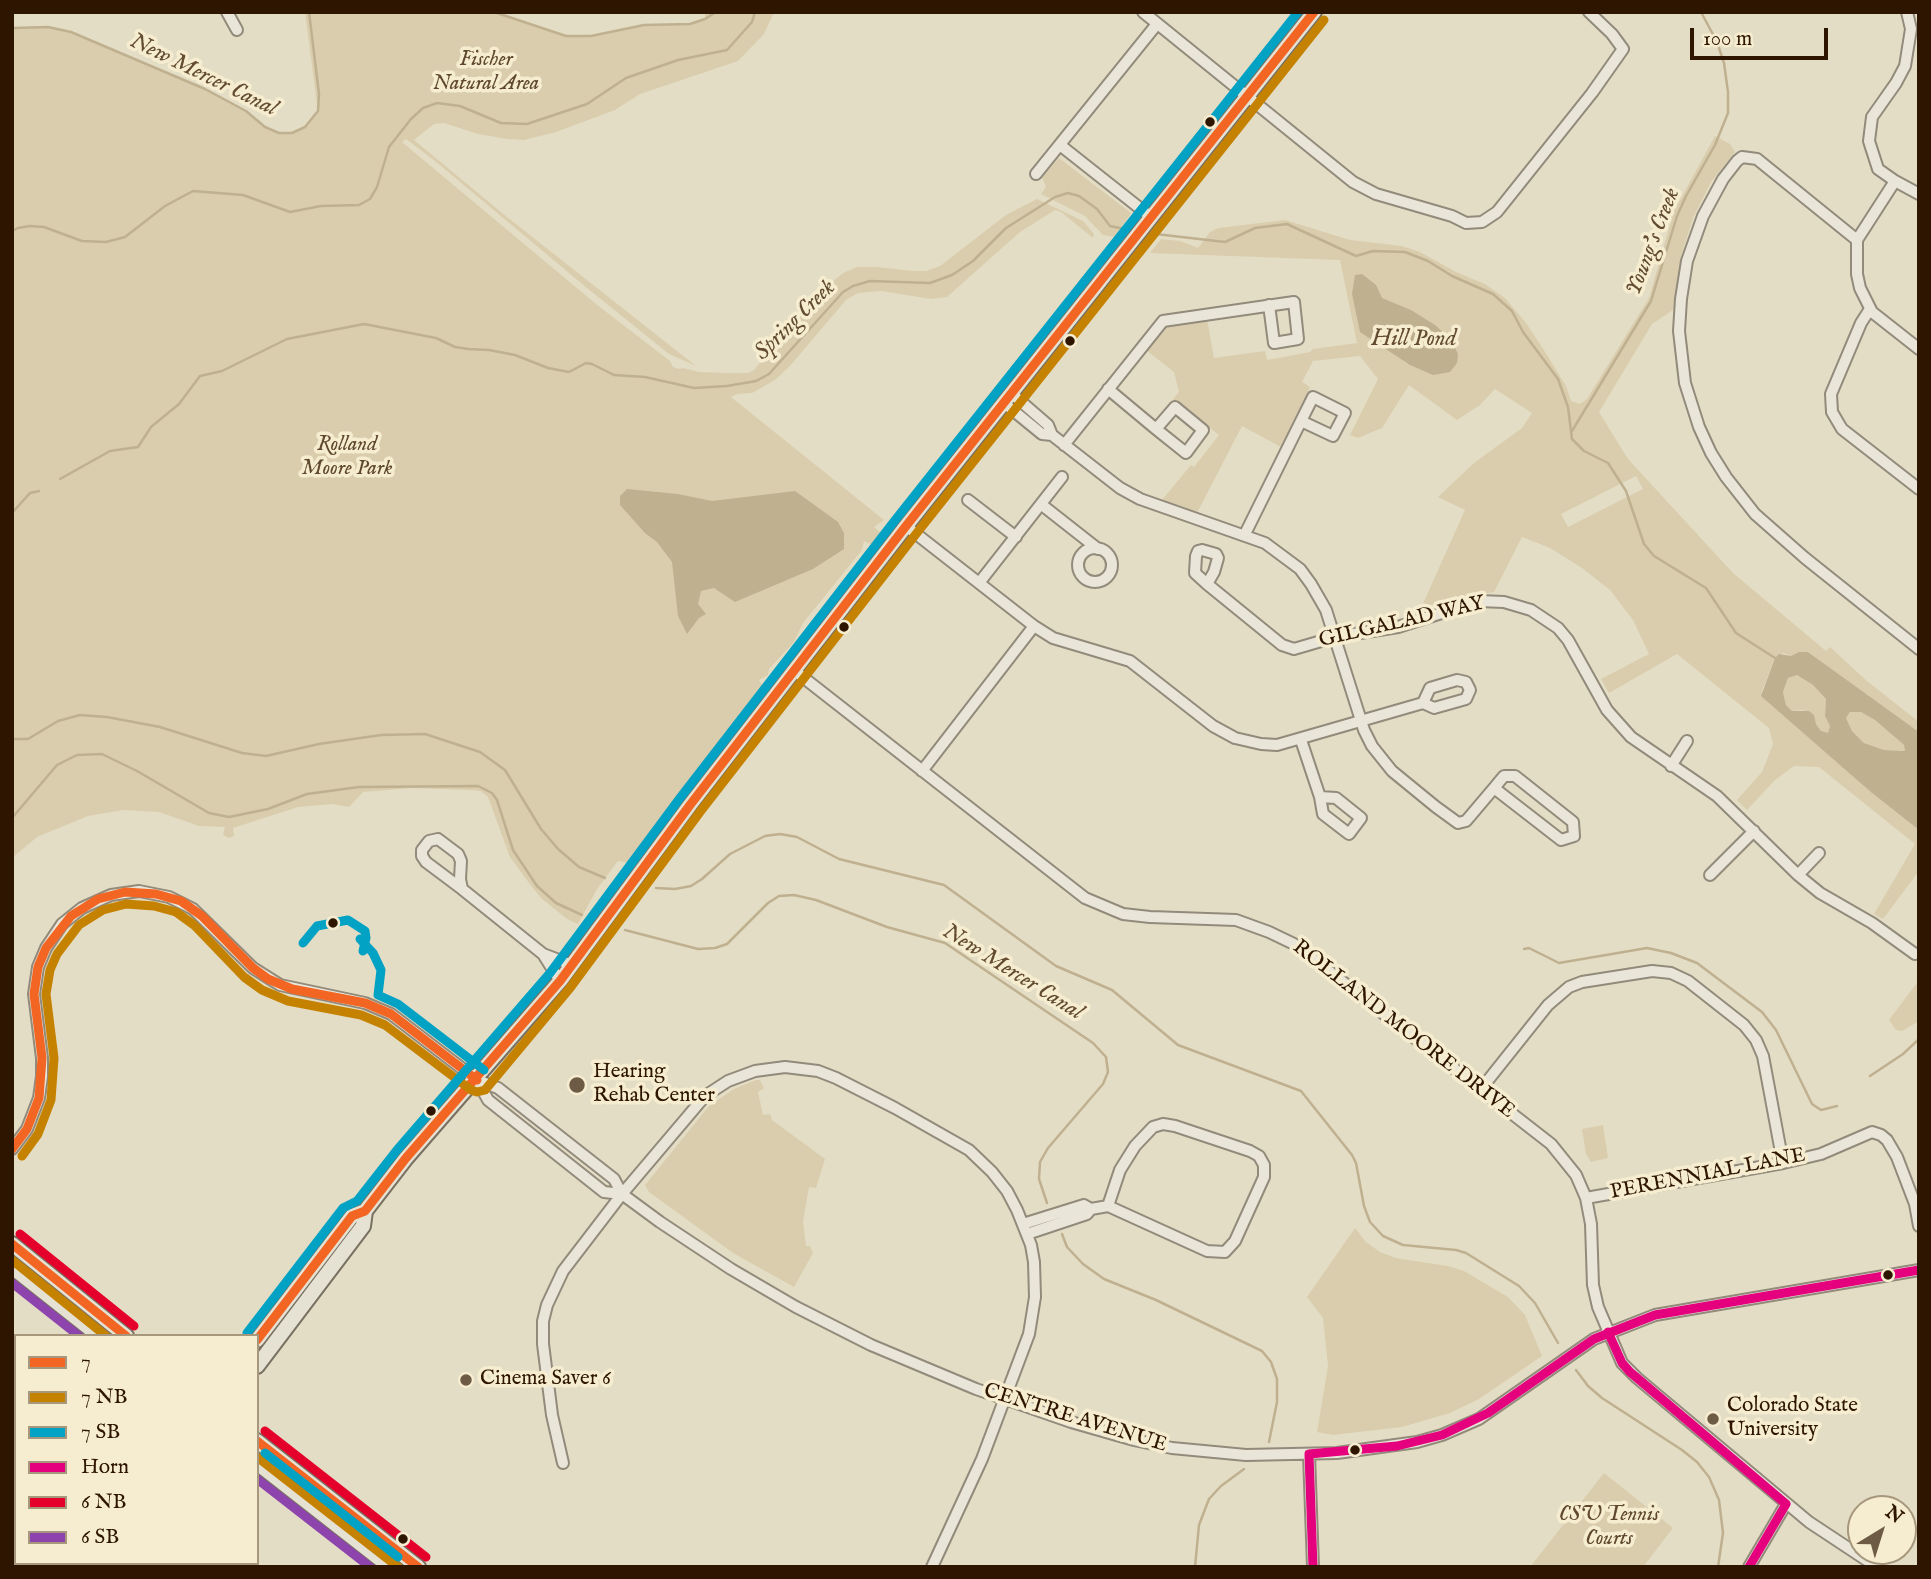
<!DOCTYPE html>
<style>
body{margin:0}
#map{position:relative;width:1931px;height:1579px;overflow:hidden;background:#e4ddc5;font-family:"IM FELL English",serif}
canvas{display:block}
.frame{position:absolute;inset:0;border:14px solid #2e1500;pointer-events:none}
.legend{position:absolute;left:14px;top:1334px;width:245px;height:231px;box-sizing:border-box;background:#f6edd1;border:2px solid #a6977d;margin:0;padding:9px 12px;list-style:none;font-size:21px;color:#2e1500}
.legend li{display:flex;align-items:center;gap:14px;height:35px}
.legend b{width:35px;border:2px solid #a6977d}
.north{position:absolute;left:1847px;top:1495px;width:70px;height:70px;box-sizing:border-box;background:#f6edd1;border:2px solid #a6977d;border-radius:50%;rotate:38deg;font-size:19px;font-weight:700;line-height:28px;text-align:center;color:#2e1500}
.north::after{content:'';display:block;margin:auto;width:24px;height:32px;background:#6e5b45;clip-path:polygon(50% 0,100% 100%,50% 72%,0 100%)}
.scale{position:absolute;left:1690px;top:28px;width:138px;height:32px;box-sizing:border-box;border:4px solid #2e1500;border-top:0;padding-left:9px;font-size:21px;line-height:24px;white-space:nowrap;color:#2e1500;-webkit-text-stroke:5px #f6edd1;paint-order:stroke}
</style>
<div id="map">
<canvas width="1931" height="1579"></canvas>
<div class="frame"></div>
<ul class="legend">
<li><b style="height:9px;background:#f26522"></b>7</li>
<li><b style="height:9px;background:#c58200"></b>7 NB</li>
<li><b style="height:9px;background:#02a2c4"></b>7 SB</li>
<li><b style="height:9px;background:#e5007d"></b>Horn</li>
<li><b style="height:9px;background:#e4002b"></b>6 NB</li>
<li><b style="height:9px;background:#8e44ad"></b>6 SB</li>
</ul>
<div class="north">N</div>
<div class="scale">100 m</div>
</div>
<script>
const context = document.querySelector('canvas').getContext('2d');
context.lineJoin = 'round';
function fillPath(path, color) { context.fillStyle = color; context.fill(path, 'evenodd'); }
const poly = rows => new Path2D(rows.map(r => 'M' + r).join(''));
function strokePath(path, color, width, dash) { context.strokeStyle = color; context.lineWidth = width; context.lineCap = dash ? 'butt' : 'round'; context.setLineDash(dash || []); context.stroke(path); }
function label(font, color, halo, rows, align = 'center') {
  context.font = font + ' "IM FELL English",serif'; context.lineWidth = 7; context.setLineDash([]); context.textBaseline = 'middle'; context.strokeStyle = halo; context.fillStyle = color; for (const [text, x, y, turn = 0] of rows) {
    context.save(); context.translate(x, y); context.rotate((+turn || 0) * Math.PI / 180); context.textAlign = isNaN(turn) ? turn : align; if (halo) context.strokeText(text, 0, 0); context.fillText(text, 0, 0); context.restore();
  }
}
const green = poly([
 [305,12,494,12,566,36,591,36,644,25,690,24,705,19,705,12,774,12,764,34,738,61,640,94,615,110,556,132,524,140,507,139,478,134,444,123,434,124,414,140,507,217,696,366,669,354,587,288,435,161,406,139,402,142,596,304,670,361,673,367,679,369,683,368,699,372,726,373,748,373,754,370,819,293,843,273,857,267,877,267,913,271,926,271,940,266,1006,215,1037,199,1083,221,1094,234,1093,238,1061,212,1055,210,1020,232,947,297,931,299,881,291,858,293,846,300,790,366,775,380,752,393,737,394,731,397,884,520,874,527,881,533,872,545,864,541,862,550,803,623,794,642,769,669,768,675,759,680,763,686,629,863,618,861,597,889,578,924,567,919,541,898,529,883,510,857,488,797,481,791,469,790,412,788,363,792,349,807,333,804,298,807,233,828,234,836,229,838,223,835,225,827,199,826,159,812,123,810,88,816,37,837,12,858,12,28,48,27,71,32,205,89,246,111,265,127,280,133,292,133,305,127,318,111],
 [1715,136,1730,144,1735,152,1711,182,1693,218,1681,256,1673,310,1652,324,1599,412,1628,459,1733,573,1826,651,1830,647,1867,681,1919,722,1919,732,1808,652,1799,652,1791,656,1783,653,1775,658,1762,691,1872,793,1919,830,1919,871,1883,919,1874,914,1915,844,1819,767,1794,766,1775,780,1747,810,1737,800,1762,772,1773,744,1769,728,1677,654,1609,693,1601,679,1649,654,1633,620,1610,590,1582,568,1550,548,1522,537,1494,592,1451,599,1421,608,1465,510,1438,497,1474,463,1522,428,1532,413,1495,389,1480,405,1457,420,1409,385,1382,428,1358,438,1350,435,1378,379,1360,356,1313,361,1302,382,1310,387,1281,447,1242,426,1197,513,1162,500,1191,465,1194,467,1219,435,1173,399,1179,392,1174,372,1146,350,1167,324,1207,319,1214,358,1265,351,1267,360,1310,352,1313,349,1357,343,1340,260,1150,253,1161,239,1180,241,1198,248,1210,232,1218,228,1285,220,1350,240,1402,246,1420,252,1456,272,1485,284,1505,298,1526,323,1547,355,1566,386,1571,401,1580,404,1587,399,1649,298,1674,211],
 [1636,476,1643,489,1568,527,1561,514],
 [1059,158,1131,213,1115,237,1103,235,1085,216,1041,194,1046,187,1042,177],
 [1797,675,1813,685,1826,699,1825,716,1830,725,1828,734,1821,731,1816,724,1814,715,1802,710,1792,711,1786,705,1783,692,1788,678],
 [1850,712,1861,712,1875,720,1904,745,1905,751,1884,750,1864,743,1852,731,1846,718],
 [1919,980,1919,1021,1902,1031,1896,1030,1889,1020],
 [756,1080,760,1080,764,1088,758,1092,763,1115,770,1114,772,1120,825,1159,816,1188,809,1187,803,1222,806,1246,810,1246,813,1253,794,1287,733,1253,649,1192,645,1185,709,1106,734,1089],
 [1603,1125,1608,1158,1591,1162,1586,1154,1582,1129],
 [1355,1228,1366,1242,1380,1252,1396,1258,1448,1266,1464,1271,1508,1297,1525,1315,1542,1356,1479,1399,1450,1413,1402,1427,1333,1435,1317,1432,1328,1366,1323,1318,1307,1297],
 [1604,1473,1673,1528,1643,1567,1530,1567]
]);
const water = poly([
 [1362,274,1376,285,1382,298,1411,310,1435,325,1451,340,1458,354,1457,363,1450,372,1433,375,1410,365,1360,332,1352,294,1355,275],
 [627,489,678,494,712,501,795,491,838,522,844,533,844,549,813,569,735,602,714,588,701,591,698,604,706,614,699,618,687,634,678,616,672,562,657,542,645,533,620,505,620,496],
 [1799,652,1808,652,1919,732,1919,830,1872,793,1761,696,1775,658,1779,654,1791,656],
 [1797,675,1813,685,1826,699,1825,716,1830,726,1828,733,1821,731,1816,724,1814,715,1809,711,1792,711,1786,705,1783,692,1788,678],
 [1850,712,1861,712,1875,720,1904,745,1905,751,1884,750,1864,743,1852,731,1846,718]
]);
const stream = poly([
 [494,12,566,36,591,36,644,25,690,24,705,19,716,12],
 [12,28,48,27,71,32,205,89,246,111,265,127,279,133,292,133,305,127,318,111,319,94,309,12],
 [12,231,18,228,30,226,44,227,82,241,106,242,125,237,165,206,193,191,243,195,290,212,321,206,359,205,370,199,377,187,389,147,411,119,423,108,437,103,460,106,501,123,527,124,587,104,626,78,678,60,727,50,752,22,755,12],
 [1147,233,1225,242,1255,228,1287,224,1356,256,1373,251,1405,252,1428,261,1452,276,1493,294,1512,311,1523,332,1558,379,1568,407,1572,439,1584,451,1608,463,1626,491,1644,544,1654,556,1706,588,1736,633,1775,658],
 [1572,431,1651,301,1677,216,1686,196,1715,145,1728,113,1728,92,1724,63,1717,42,1701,12],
 [60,479,110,451,138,447,151,427,179,404,200,376,222,371,287,339,364,324,436,338,455,347,468,349,489,350,515,355,548,368,569,372,586,363,592,364,614,375,645,377,694,388,727,386,756,381,769,374,843,292,853,286,870,281,930,283,952,275,973,261,1006,228,1055,197,1068,193,1079,196,1097,209,1110,226,1134,231],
 [12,513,30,493,39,491],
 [12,739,28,739,58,721,80,715,107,717,160,727,242,753,266,756,319,744,381,735,425,734,480,752,505,770,541,829,558,849,579,867,605,878],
 [12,818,57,765,77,755,102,754,137,771,209,813,229,817,268,809,307,794,359,787,478,786,492,793,497,800,513,850,537,886,556,903,582,915],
 [656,888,675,889,691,886,702,879,730,854,765,836,780,834,797,837,839,859,944,885,1056,966,1112,990,1178,1045,1301,1091,1352,1155,1356,1163,1364,1206,1370,1222,1383,1236,1403,1245,1456,1250,1466,1253,1519,1286,1535,1303,1558,1343],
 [625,930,698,949,715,948,727,944,768,903,779,896,794,895,816,900,887,927,945,943,1093,1043,1106,1057,1108,1072,1103,1084,1048,1148,1040,1162,1039,1179,1047,1203],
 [1524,949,1529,948,1559,963,1647,948,1671,953,1697,963,1762,1012,1776,1030,1812,1104,1821,1110,1837,1106],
 [1870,1076,1903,1054,1919,1039],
 [1062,1234,1067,1247,1083,1264,1104,1279,1156,1300,1262,1351,1271,1362,1277,1379,1277,1402,1269,1442],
 [1576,1370,1588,1386,1602,1398,1682,1450,1697,1462,1709,1477,1719,1500,1723,1533,1718,1567],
 [1195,1567,1199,1525,1209,1499,1221,1486,1244,1469]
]);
const minor = poly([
 [227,12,237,30],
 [1143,12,1353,182,1376,194,1452,216,1466,223,1482,222,1497,212,1592,93,1623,49,1612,34,1589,12],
 [1907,12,1911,29,1905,66,1896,83,1872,117,1869,141,1878,169,1895,181,1919,194],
 [1060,145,1151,217],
 [1036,174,1157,24],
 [1895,181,1857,240,1857,274,1860,288,1872,312,1919,349],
 [1857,240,1757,159,1742,157,1737,161,1723,179,1703,216,1687,261,1681,299,1679,331,1685,383,1699,427,1711,453,1726,477,1755,514,1805,558,1919,649],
 [1870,309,1861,323,1831,394,1832,412,1842,429,1919,489],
 [1108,389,1156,429,1186,453,1203,430,1175,407,1156,429],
 [1011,393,1048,425,1052,435],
 [1004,403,1042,434,1052,435,1120,488,1140,499,1265,543,1300,569,1311,584,1326,610,1364,730,1372,746,1392,771,1436,807,1458,823,1466,821,1494,788,1561,840,1574,836,1573,822,1515,776,1504,776,1494,788],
 [1064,445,1163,321,1294,302,1298,339,1274,343,1269,305],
 [968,500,1016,537],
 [1042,505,1098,549],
 [906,526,1034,626,1053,638,1130,661,1213,726,1235,738,1261,744,1277,745,1423,703,1434,708,1466,699,1470,690,1466,682,1457,680,1430,688,1423,703],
 [1245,534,1301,421,1313,397,1345,413,1333,436,1301,421],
 '1078 565a17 17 0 1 1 34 0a17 17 0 1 1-34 0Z',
 [1202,550,1216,554,1218,558,1214,572,1207,584,1195,573,1196,556,1198,551,1202,550],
 [979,583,1062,477],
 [1207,584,1282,645,1294,649,1335,637,1398,627,1479,601,1504,602,1531,610,1558,628,1568,640,1607,710,1631,737,1717,796,1798,875,1820,893,1872,923,1915,954],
 [795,671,1085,898,1123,914,1150,917,1236,920,1269,932,1294,944,1551,1144,1576,1175,1586,1198,1591,1224,1593,1285,1598,1307,1622,1363,1637,1378,1809,1522,1877,1567],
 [1301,740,1320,797],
 [1671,766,1687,741],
 [922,771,1034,626],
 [1320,797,1336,798,1361,818,1349,834,1323,814,1320,797],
 [1710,875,1754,831],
 [1798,875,1819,853],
 [462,889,426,862,422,856,422,850,429,841,438,839,458,854,461,861,460,879,462,889,543,954,560,981],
 [543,954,572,965],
 [477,1080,488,1100,604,1192,622,1194],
 [1481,1089,1548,1005,1569,987,1582,982,1652,971,1671,973,1688,981,1744,1025,1756,1040,1763,1056,1783,1163],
 [12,1149,27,1129,39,1098,42,1076,42,1058,34,994,38,967,46,948,62,924,82,908,111,895,139,891,169,897,193,909,253,968,280,985,365,1003,391,1014,477,1080,498,1088,614,1179,622,1194,660,1222,731,1269,796,1307,871,1345,976,1389,1071,1422,1134,1440,1172,1448,1246,1455,1337,1453,1417,1442,1442,1435,1479,1419,1594,1339,1655,1315,1919,1270],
 [1586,1198,1783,1163,1821,1154,1872,1132,1881,1135,1887,1140,1897,1157,1915,1204,1919,1226],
 [1091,1209,1108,1206,1207,1251,1225,1252,1235,1241,1264,1177,1264,1165,1259,1156,1250,1151,1175,1126,1163,1124,1153,1127,1135,1146,1120,1170,1108,1206],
 [1023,1224,1084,1205,1091,1209,1087,1214,1027,1234],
 [1309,1454,1313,1567],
 [563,1463,552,1415,543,1344,543,1321,547,1305,563,1271,622,1194,705,1096,728,1081,755,1071,785,1067,818,1071,836,1078,895,1108,969,1150,992,1172,1007,1191,1017,1210,1031,1245,1034,1262,1035,1297,1029,1334,982,1459,932,1567],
 [1749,1567,1786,1504]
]);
const major = poly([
 [12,1244,126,1336],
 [12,1267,99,1336],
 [257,1340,352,1216,365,1211],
 [257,1366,363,1226,365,1211,406,1158,560,981,690,805,906,526,1314,12],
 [257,1441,418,1567],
 [257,1463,390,1567],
 [82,1567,85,1563],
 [102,1567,104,1563]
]);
const bus1 = poly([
 [12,1149,27,1129,39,1098,42,1058,34,994,38,967,46,948,71,916,98,899,125,892,156,894,181,901,202,916,253,968,268,979,292,989,365,1003,391,1014,477,1080],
 [12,1244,126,1336],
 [257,1340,352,1216,365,1211,406,1158,560,981,690,805,906,526,1314,12],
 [257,1441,418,1567]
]);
const bus2 = poly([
 [22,1156,38,1134,51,1100,54,1058,46,994,50,970,57,954,79,925,103,910,126,904,154,906,176,912,194,925,244,977,262,990,288,1001,361,1015,385,1025,471,1090,477,1092,485,1090,570,988,700,812,916,534,1324,20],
 [12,1260,106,1336],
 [257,1457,398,1567]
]);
const bus3 = poly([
 [360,939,373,953,381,970,378,995,398,1004,484,1070],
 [303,943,317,926,348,920,365,931,366,938,363,951],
 [247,1333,343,1208,357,1201,397,1150,550,973,680,798,896,519,1298,12],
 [265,1453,398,1557]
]);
const bus4 = poly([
 [1608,1332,1622,1363,1630,1372,1786,1504,1749,1567],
 [1313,1567,1309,1454,1397,1446,1442,1435,1488,1413,1594,1339,1655,1315,1919,1270]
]);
const bus5 = poly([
 [20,1234,134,1326],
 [265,1431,426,1557]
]);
const bus6 = poly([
 [12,1283,79,1336],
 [257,1479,370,1567]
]);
const markers = [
 [1210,122,6,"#2e1500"],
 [1070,341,6,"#2e1500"],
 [844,627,6,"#2e1500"],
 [333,923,6,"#2e1500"],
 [577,1085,9,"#6e5b45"],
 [431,1111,6,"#2e1500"],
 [1888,1275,6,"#2e1500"],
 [466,1380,7,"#6e5b45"],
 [1713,1419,7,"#6e5b45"],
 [1355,1450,6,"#2e1500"],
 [403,1539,6,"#2e1500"]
];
const parkNames = [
 ["Fischer",486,61],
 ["Natural Area",486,85],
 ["Rolland",347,446],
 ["Moore Park",347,470],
 ["CSU Tennis",1609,1516],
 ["Courts",1609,1540]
];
const streetNames = [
 ["GILGALAD WAY",1402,623,-13],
 ["ROLLAND MOORE DRIVE",1403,1030,38],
 ["PERENNIAL LANE",1708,1175,-11],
 ["CENTRE AVENUE",1075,1419,17]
];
const poiNames = [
 ["Hearing",593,1073],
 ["Rehab Center",593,1097],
 ["Cinema Saver 6",480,1380],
 ["Colorado State",1727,1407],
 ["University",1727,1431]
];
const waterNames = [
 ["New Mercer Canal",203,76,26],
 ["Young's Creek",1654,242,-69],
 ["Spring Creek",796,321,-45],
 ["Hill Pond",1414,340],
 ["New Mercer Canal",1012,973,32]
];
fillPath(green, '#d9cdad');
fillPath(water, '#bfb090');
strokePath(stream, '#bfb090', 2.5);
strokePath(minor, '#928a7b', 14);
strokePath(major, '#787061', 18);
strokePath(minor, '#e9e6d9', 10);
strokePath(major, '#e5e1d3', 14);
strokePath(bus1, '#f26522', 9);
strokePath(bus2, '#c58200', 9);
strokePath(bus3, '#02a2c4', 9);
strokePath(bus4, '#e5007d', 9);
strokePath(bus5, '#e4002b', 9);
strokePath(bus6, '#8e44ad', 9);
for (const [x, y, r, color] of markers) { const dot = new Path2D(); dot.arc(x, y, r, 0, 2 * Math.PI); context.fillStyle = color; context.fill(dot); strokePath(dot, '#f6edd1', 2.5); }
label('italic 21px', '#5f482e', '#f6edd1', parkNames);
label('21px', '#2e1500', '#f6edd1', streetNames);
label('21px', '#2e1500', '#f6edd1', poiNames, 'left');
label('italic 23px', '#624b30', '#f6edd1', waterNames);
</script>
